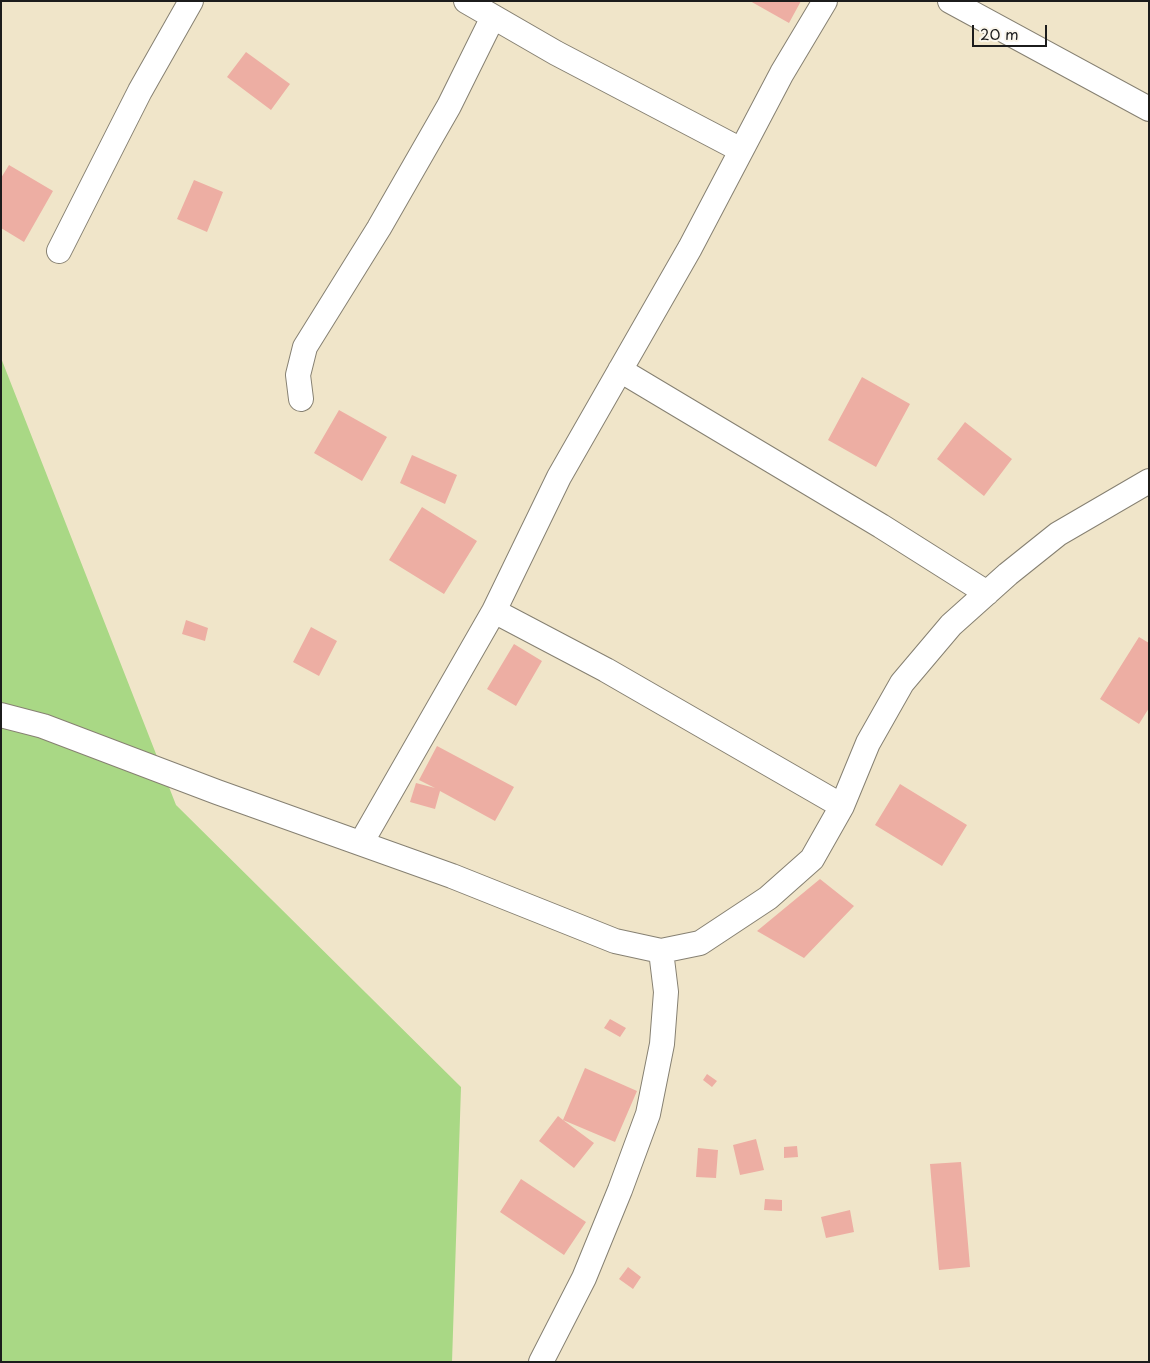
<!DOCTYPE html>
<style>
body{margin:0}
#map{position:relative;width:1150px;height:1363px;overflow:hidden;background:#f0e5c9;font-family:"Playpen Sans",sans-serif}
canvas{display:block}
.frame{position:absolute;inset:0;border:2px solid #1c1c1c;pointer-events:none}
.scale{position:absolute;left:972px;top:25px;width:75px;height:22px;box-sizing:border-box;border:2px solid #1c1c1c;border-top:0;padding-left:6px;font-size:15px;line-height:18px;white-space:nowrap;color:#1c1c1c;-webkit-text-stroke:4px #fbf7ec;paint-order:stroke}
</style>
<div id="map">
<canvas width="1150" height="1363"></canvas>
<div class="frame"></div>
<div class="scale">20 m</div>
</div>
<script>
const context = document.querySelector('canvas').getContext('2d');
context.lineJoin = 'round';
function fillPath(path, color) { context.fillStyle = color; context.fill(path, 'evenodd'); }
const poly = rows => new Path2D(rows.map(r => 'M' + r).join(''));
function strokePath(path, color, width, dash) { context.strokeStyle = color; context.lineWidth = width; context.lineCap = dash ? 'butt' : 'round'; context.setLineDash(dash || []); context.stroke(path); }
const green = poly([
 [1,358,176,805,461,1087,452,1362,1,1362]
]);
const building = poly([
 [750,1,801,1,789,23],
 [246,52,290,84,271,110,227,77],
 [9,165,53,191,24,242,1,228,1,178],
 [194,180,223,192,207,232,177,219],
 [862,377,910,404,876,467,828,440],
 [339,410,387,437,362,481,314,453],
 [965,422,1012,459,984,496,937,459],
 [412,455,457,475,445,504,400,483],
 [422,507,477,541,444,594,389,560],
 [186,620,208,628,205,641,182,634],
 [311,627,337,641,319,676,293,662],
 [1139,637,1149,643,1149,708,1139,724,1100,699],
 [514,644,542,661,516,706,487,689],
 [437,746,514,787,495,821,440,791,435,809,410,802,416,783,435,788,419,780],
 [900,784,967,825,942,866,875,825],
 [820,879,854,906,804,958,757,931],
 [610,1019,626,1028,620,1037,604,1028],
 [585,1068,637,1091,615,1142,563,1120,594,1143,574,1168,539,1141,558,1116,563,1120],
 [707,1074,717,1081,712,1087,703,1080],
 [756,1139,764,1170,740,1175,733,1145],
 [797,1146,798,1157,784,1158,784,1147],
 [698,1148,718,1150,716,1178,696,1177],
 [961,1162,970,1267,939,1270,930,1164],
 [521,1179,586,1222,564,1255,500,1212],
 [765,1199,782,1200,782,1211,764,1210],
 [850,1210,854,1232,826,1238,821,1217],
 [628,1267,641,1277,633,1289,619,1279]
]);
const street = poly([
 [466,1,556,53,741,150],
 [950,1,1149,109],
 [59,251,140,91,191,1],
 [620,370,881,526,987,593],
 [301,399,298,375,305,347,379,228,449,106,493,17],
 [494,611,606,670,842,806],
 [1,715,43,726,217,792,452,876,615,941,661,951,700,943,768,898,812,859,842,806,868,743,902,683,951,625,1008,574,1058,534,1149,481],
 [361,843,494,611,559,477,690,248,782,73,825,1],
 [541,1362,584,1278,620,1190,648,1114,662,1044,666,992,661,951]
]);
fillPath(green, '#a9d885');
fillPath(building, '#edaea3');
strokePath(street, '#868072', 26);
strokePath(street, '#fff', 24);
</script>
